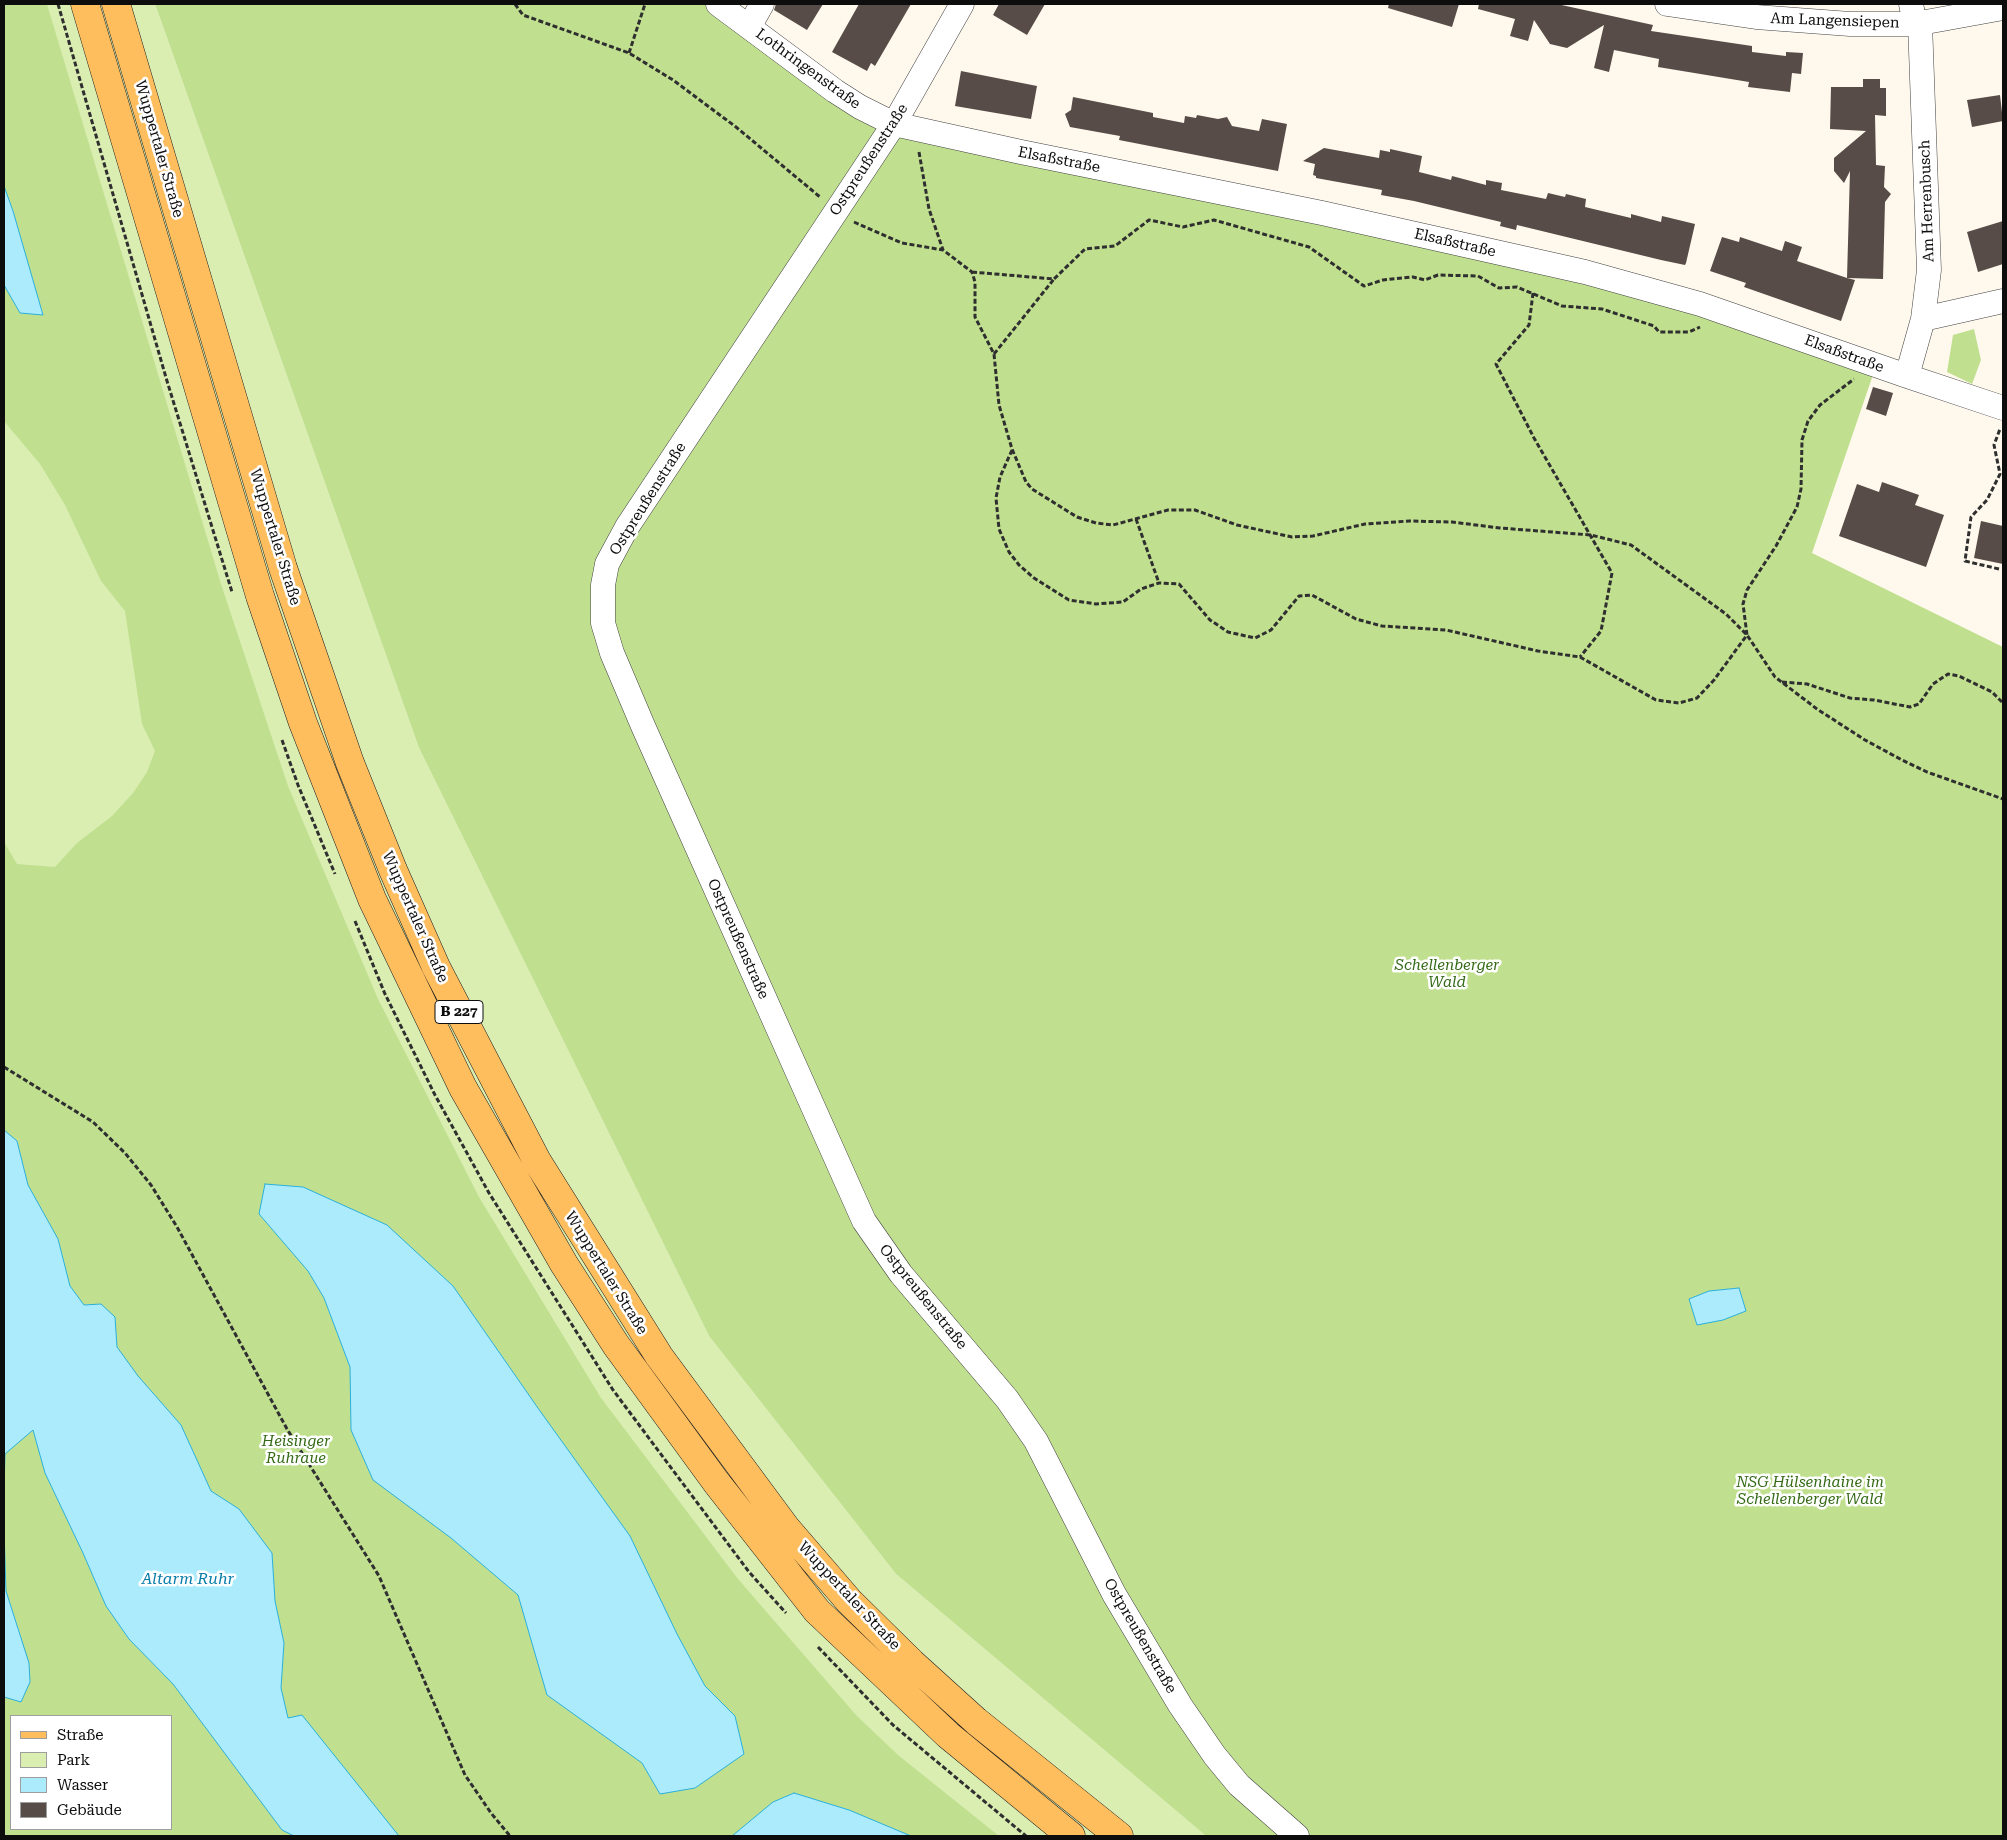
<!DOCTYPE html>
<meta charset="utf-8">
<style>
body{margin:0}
#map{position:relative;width:2007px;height:1840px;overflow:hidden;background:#fff9ed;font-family:"Roboto Serif",serif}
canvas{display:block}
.frame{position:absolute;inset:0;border:5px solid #0d0d0d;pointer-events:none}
.legend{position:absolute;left:10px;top:1715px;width:162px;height:115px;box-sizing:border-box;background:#fff;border:1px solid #9e9e9e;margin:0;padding:6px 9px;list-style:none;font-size:15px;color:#0d0d0d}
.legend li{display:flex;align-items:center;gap:10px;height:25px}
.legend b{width:25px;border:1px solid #9e9e9e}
</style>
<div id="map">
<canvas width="2007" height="1840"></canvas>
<div class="frame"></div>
<ul class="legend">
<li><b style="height:6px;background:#ffbe5d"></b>Straße</li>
<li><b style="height:14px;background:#daeeb2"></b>Park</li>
<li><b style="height:14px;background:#abebfc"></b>Wasser</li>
<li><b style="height:14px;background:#574c48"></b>Gebäude</li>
</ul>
</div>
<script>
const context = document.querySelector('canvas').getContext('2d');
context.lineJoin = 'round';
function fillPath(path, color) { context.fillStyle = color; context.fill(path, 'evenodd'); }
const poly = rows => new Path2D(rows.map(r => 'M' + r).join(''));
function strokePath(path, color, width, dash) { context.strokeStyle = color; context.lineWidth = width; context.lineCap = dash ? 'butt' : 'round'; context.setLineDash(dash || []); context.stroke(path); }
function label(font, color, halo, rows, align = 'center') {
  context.font = font + ' "Roboto Serif",serif'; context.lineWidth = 5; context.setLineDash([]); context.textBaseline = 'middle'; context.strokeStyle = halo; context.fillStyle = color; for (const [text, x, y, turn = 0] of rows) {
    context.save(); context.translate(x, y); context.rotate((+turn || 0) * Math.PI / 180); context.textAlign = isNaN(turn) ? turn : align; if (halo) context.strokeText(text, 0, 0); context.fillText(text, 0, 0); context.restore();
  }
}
const green = poly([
 [4,4,155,4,419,748,709,1336,896,1574,1206,1836,4,1836],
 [11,1716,171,1716,171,1829,11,1829]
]);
const forest = poly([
 [4,4,47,4,221,584,288,786,378,999,479,1197,601,1398,738,1579,856,1715,898,1755,999,1836,911,1836,849,1810,794,1793,773,1802,732,1836,399,1836,288,1718,281,1688,284,1643,275,1601,239,1509,211,1491,181,1425,138,1376,117,1347,115,1317,84,1305,70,1286,58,1239,28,1185,17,1141,4,1130,4,842,17,864,55,867,77,843,112,816,133,793,147,772,155,751,142,724,125,611,101,581,65,505,40,464,4,421,4,285,20,313,43,315,4,186],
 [259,1214,453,1286,540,1411,677,1634,705,1686,735,1716,660,1794,642,1763,547,1695,518,1595,451,1538,351,1430,350,1367,324,1298,308,1271],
 [155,4,715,4,860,110,1585,276,1875,369,1812,553,2003,647,2003,1836,1206,1836,896,1574,709,1336,419,748],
 [1974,329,1981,360,1972,384,1947,372,1953,335],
 [33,1430,45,1473,83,1553,106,1606,129,1639,173,1684,282,1829,294,1836,4,1836,4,1697,21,1702,21,1636,6,1591,4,1530,5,1454],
 [11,1716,171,1716,171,1829,11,1829]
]);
const water = poly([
 [4,186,13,211,43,315,20,313,4,285,4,186],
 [4,1130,17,1141,28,1185,58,1239,70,1286,84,1305,101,1304,115,1317,117,1347,138,1376,181,1425,211,1491,239,1509,272,1553,275,1601,284,1643,281,1688,288,1718,302,1715,399,1836,294,1836,282,1830,173,1684,129,1639,106,1606,83,1553,45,1473,33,1430,5,1454,4,1490,4,1130],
 [265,1184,303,1187,387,1225,453,1286,540,1411,630,1536,677,1634,705,1686,735,1716,744,1754,695,1788,660,1794,642,1763,547,1695,518,1595,451,1538,373,1480,351,1430,350,1367,324,1298,308,1271,259,1214,265,1184],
 [1739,1288,1746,1311,1723,1320,1697,1325,1689,1299,1709,1291,1739,1288],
 [4,1530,6,1591,29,1663,30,1682,21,1702,4,1697,4,1530],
 [794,1793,849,1810,911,1836,732,1836,773,1802,794,1793]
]);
const building = poly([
 [776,4,823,4,807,30,774,10],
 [859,4,911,4,875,66,871,63,867,71,832,52],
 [999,4,1045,4,1027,35,993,15],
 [1389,4,1459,4,1452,27,1388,8],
 [1479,4,1557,4,1653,25,1651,31,1752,46,1752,52,1786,56,1786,52,1803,53,1801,74,1792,73,1790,92,1748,87,1749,82,1658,67,1659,59,1614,50,1609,72,1594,68,1604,25,1567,48,1550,44,1534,20,1528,41,1510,36,1515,19,1478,9],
 [961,71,1037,86,1031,119,955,106],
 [1863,79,1880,79,1880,88,1886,88,1886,116,1875,115,1876,165,1885,166,1884,187,1891,194,1885,202,1883,279,1847,278,1855,280,1841,321,1744,287,1746,283,1710,271,1722,237,1739,242,1740,237,1782,251,1785,241,1802,247,1797,261,1847,278,1850,171,1844,183,1834,171,1834,158,1866,131,1830,129,1831,87,1863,87],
 [2000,95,2003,121,1972,127,1967,100],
 [1073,97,1153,113,1153,117,1184,123,1185,116,1196,118,1197,115,1218,119,1227,117,1232,126,1259,131,1262,119,1287,124,1278,171,1119,140,1120,136,1070,127,1065,114,1071,110],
 [1324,148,1379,158,1380,150,1390,152,1390,149,1422,156,1419,172,1451,180,1452,176,1486,185,1486,180,1502,183,1501,190,1546,199,1548,193,1565,197,1566,194,1586,199,1585,207,1631,218,1631,214,1661,222,1662,216,1695,224,1686,263,1685,265,1661,260,1517,225,1516,230,1500,226,1501,222,1414,201,1381,195,1382,190,1316,178,1316,176,1313,175,1315,164,1303,161],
 [2003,221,2003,264,1978,272,1967,232],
 [1873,387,1893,393,1886,416,1866,409],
 [1882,482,1919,495,1915,505,1944,515,1926,567,1839,536,1857,484,1879,492],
 [1981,521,2003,526,2003,564,1974,558]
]);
const path = poly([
 [58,4,167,381,232,592],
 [515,4,523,15,629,53,673,80,736,127,820,197],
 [629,53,645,4],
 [919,152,929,209,943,250],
 [854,222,902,243,943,250,972,272,975,282,975,317,994,354,999,405,1012,449,1026,482,1032,489,1077,517,1096,523,1113,525,1168,510,1195,510,1237,525,1292,537,1313,536,1365,524,1409,521,1452,522,1500,528,1591,535,1631,545,1726,614,1747,635,1775,677,1817,709,1865,740,1902,760,1927,772,2003,799],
 [972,272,1054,279,1085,249,1115,246,1149,220,1183,227,1214,220,1309,247,1364,286,1383,280,1413,277,1425,280,1438,275,1478,276,1499,288,1517,287,1562,306,1602,309,1654,326,1659,332,1689,332,1700,327],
 [1533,293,1529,325,1496,364,1534,438,1612,573,1601,631,1580,657],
 [994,354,1054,279],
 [1012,450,1000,477,996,498,999,529,1009,552,1019,565,1034,578,1069,600,1096,604,1123,602,1141,589,1159,583,1179,584,1210,620,1228,632,1255,638,1271,630,1299,596,1312,595,1356,619,1382,626,1446,630,1538,651,1580,657,1656,700,1679,703,1697,698,1714,680,1747,635,1743,604,1747,590,1776,546,1797,507,1801,489,1802,440,1808,421,1820,405,1854,379],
 [1136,519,1159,583],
 [1999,569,1965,561,1971,517,1987,500,2000,474,1994,445,2000,429],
 [1782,682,1807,684,1850,698,1874,700,1910,707,1919,704,1933,684,1948,674,1959,676,1992,692,2003,703],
 [282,740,298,785,335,874],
 [355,921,385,994,435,1095,489,1193,613,1390,749,1572,786,1613],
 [4,1067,93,1122,125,1153,151,1185,177,1227,287,1429,379,1576,465,1775,491,1813,510,1836],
 [818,1647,893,1725,1026,1836]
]);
const minor = poly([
 [718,4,835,91,860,107,894,124,1021,152,1322,213,1585,272,1700,304,1907,376,2003,408],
 [962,4,894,124,627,527,607,564,603,585,603,623,612,653,643,726,864,1221,901,1274,1007,1399,1036,1441,1114,1594,1180,1705,1215,1756,1239,1785,1297,1836],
 [1667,4,1756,17,1850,24,1915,24,2003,8],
 [1911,4,1915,24],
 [749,27,762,4],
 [1923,319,2003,301],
 [1907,376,1923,319,1929,270,1920,23]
]);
const major = poly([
 [85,4,260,596,303,723,372,899,463,1088,564,1264,616,1345,716,1482,817,1611,948,1735,1071,1836],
 [116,4,283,568,350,763,393,870,436,967,537,1161,659,1356,787,1529,849,1601,912,1663,976,1721,1119,1836]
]);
const shields = [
 [459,1012,48]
];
const shieldNames = [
 ["B 227",459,1012]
];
const streetNames = [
 ["Am Langensiepen",1835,21,2],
 ["Lothringenstraße",808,69,36],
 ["Wuppertaler Straße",159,149,74],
 ["Ostpreußenstraße",869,160,-57],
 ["Elsaßstraße",1059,160,11],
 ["Am Herrenbusch",1927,201,-92],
 ["Elsaßstraße",1455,243,13],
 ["Elsaßstraße",1844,354,20],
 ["Ostpreußenstraße",648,499,-58],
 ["Wuppertaler Straße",275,537,73],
 ["Wuppertaler Straße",415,917,66],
 ["Ostpreußenstraße",738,939,66],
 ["Wuppertaler Straße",606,1273,58],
 ["Ostpreußenstraße",923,1297,51],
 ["Wuppertaler Straße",849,1596,47],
 ["Ostpreußenstraße",1140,1636,60]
];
const parkNames = [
 ["Schellenberger",1447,966],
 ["Wald",1447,983],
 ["Heisinger",296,1442],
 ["Ruhraue",296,1459],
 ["NSG Hülsenhaine im",1810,1483],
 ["Schellenberger Wald",1810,1500]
];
const waterNames = [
 ["Altarm Ruhr",188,1579]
];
fillPath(green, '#daeeb2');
fillPath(forest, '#c0e090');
fillPath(water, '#abebfc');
strokePath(water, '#2bb0db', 1);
fillPath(building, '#574c48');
strokePath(minor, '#404040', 25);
strokePath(major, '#1e1e1e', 29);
strokePath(path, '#2f2f2f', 3, [5, 2.5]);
strokePath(minor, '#fff', 24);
strokePath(major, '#ffbe5d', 28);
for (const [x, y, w] of shields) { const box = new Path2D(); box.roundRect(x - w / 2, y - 11.5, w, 23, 4); context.fillStyle = '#fff'; context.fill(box); strokePath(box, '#0d0d0d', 1); }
label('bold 14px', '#0d0d0d', null, shieldNames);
label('15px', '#0d0d0d', '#fff', streetNames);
label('italic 15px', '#356b17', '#fff', parkNames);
label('italic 16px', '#097eab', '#fff', waterNames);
</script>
